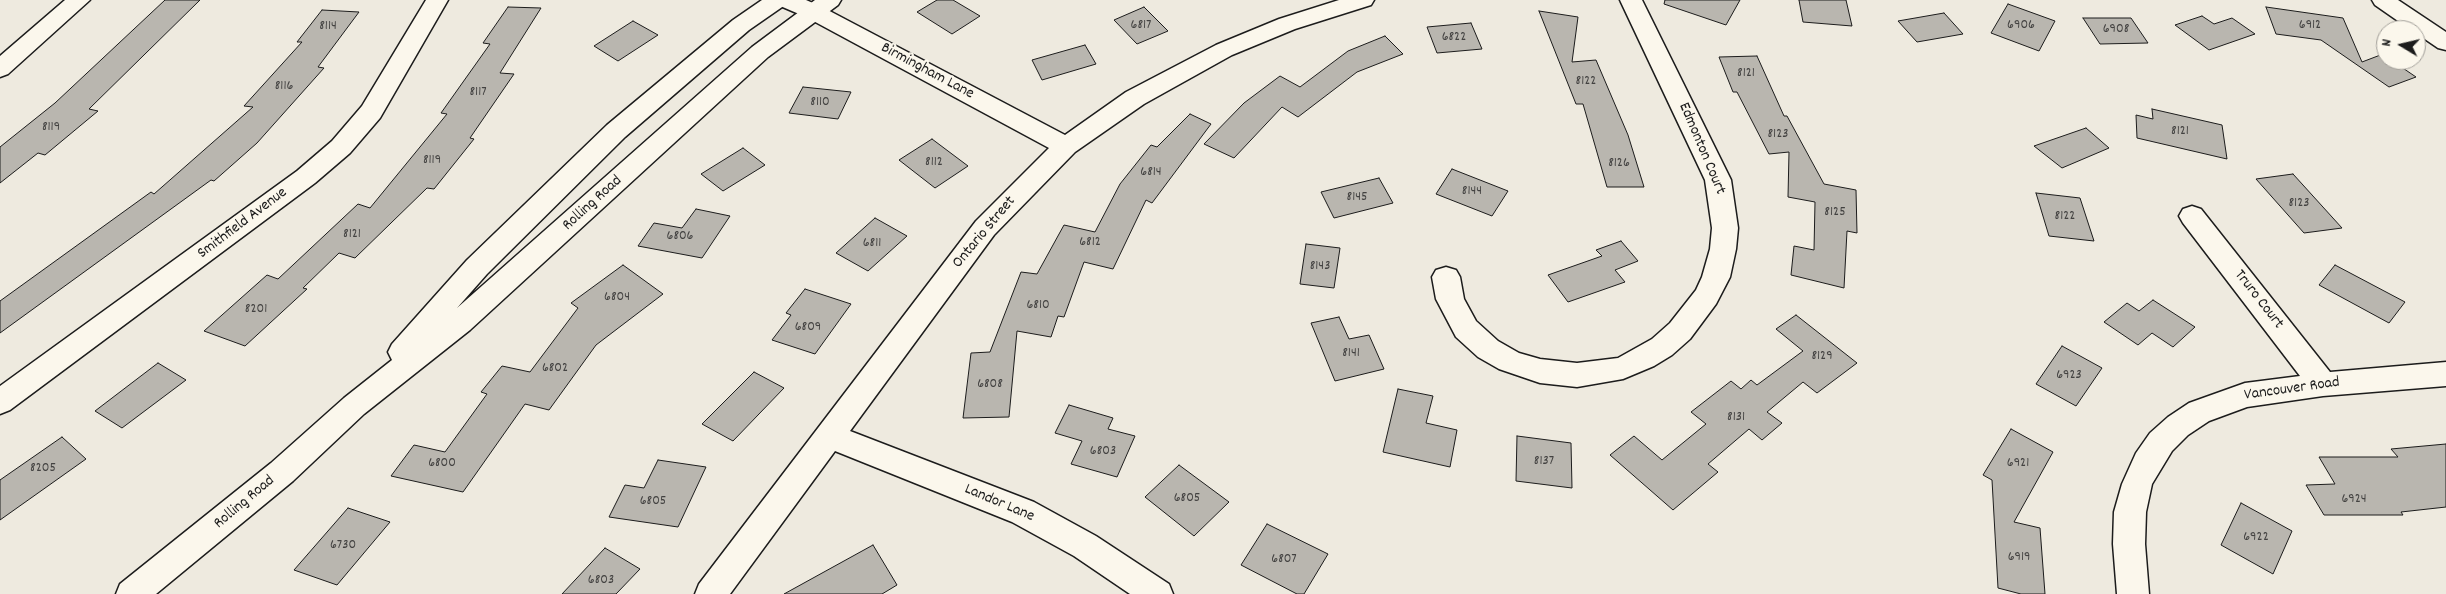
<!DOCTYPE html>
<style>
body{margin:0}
#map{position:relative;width:2446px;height:594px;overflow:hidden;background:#eeeadf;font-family:Dekko,sans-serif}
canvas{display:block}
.north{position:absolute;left:2376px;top:20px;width:50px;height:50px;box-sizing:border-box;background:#fbf7ec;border:1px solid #a29f99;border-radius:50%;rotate:279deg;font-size:14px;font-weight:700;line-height:20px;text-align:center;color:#1c1c1c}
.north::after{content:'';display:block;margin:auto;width:18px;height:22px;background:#1c1c1c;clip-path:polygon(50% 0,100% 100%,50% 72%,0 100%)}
</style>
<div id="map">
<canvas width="2446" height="594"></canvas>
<div class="north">N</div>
</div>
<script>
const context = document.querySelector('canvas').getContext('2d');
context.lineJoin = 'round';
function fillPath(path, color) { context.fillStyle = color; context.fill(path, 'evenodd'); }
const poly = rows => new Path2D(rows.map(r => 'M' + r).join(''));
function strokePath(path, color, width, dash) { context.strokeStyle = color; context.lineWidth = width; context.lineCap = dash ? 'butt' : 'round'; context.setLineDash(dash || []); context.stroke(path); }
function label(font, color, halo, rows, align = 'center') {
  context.font = font + ' Dekko,sans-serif'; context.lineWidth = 4.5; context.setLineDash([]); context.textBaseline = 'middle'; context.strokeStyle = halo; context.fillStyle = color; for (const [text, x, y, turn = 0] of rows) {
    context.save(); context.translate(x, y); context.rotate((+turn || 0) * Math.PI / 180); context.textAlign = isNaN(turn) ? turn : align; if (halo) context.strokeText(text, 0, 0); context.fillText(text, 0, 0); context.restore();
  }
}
const building = poly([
 [165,0,200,0,89,109,98,111,45,155,38,153,0,183,0,147,55,103,165,0],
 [937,0,953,0,980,16,952,34,917,12,937,0],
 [1665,0,1740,0,1726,25,1664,4,1665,0],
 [1799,0,1846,0,1852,26,1803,22,1799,0],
 [2008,4,2055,21,2039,51,1991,33,2008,4],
 [508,7,541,8,500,73,514,74,470,138,474,139,434,189,427,188,355,258,339,253,303,288,307,289,245,346,204,331,267,275,278,279,358,204,370,208,447,114,441,113,490,44,483,43,508,7],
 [1144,7,1168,31,1137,44,1114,20,1144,7],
 [2266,7,2343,18,2362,62,2383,54,2386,57,2386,60,2391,60,2416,77,2389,87,2321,40,2276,34,2266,7],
 [322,10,359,12,318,67,324,68,257,143,214,181,211,180,0,333,0,301,151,192,154,194,253,107,244,106,302,42,297,42,322,10],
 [1539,11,1578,17,1572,62,1596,60,1628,135,1644,187,1607,187,1583,104,1576,104,1539,11],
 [1944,13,1963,34,1917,42,1898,21,1944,13],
 [2202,16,2214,24,2232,18,2255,34,2209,50,2175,25,2202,16],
 [2083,18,2131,18,2148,43,2100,44,2083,18],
 [633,21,658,35,618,61,594,46,633,21],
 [1471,23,1482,49,1437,53,1427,27,1471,23],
 [1385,36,1403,54,1357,72,1298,117,1282,107,1234,158,1204,144,1244,103,1280,76,1300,87,1348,51,1385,36],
 [1085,45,1096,64,1042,80,1032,60,1085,45],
 [1757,56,1784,116,1787,116,1824,184,1856,190,1857,233,1847,231,1844,288,1791,275,1794,246,1814,250,1815,202,1788,197,1789,152,1769,154,1737,92,1733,92,1719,57,1757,56],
 [803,87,851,92,838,119,789,113,803,87],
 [2152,109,2222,125,2227,159,2137,138,2136,115,2153,119,2152,109],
 [1190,114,1211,124,1152,203,1146,200,1113,269,1084,262,1064,317,1058,316,1051,337,1017,331,1009,417,963,418,971,353,990,352,1021,272,1037,274,1064,225,1095,232,1120,184,1151,145,1157,147,1190,114],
 [2086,128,2109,148,2062,168,2034,146,2086,128],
 [932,139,968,166,935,188,899,160,932,139],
 [743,148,765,165,723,191,701,174,743,148],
 [1452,169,1508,191,1492,216,1436,194,1452,169],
 [2293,174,2342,228,2304,233,2256,179,2293,174],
 [1379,178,1393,203,1334,218,1321,192,1379,178],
 [2036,193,2080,198,2094,241,2049,236,2036,193],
 [696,209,730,216,702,258,638,246,654,223,682,228,696,209],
 [875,218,907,236,868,271,836,253,875,218],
 [1621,241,1638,261,1615,270,1625,282,1568,302,1548,275,1602,256,1596,250,1621,241],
 [1306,244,1340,248,1334,288,1300,284,1306,244],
 [623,265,663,294,596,345,549,410,525,404,463,492,391,476,414,445,445,452,487,394,481,392,502,366,530,372,578,308,571,303,623,265],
 [2335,265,2405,302,2389,323,2319,285,2335,265],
 [805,289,851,304,815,354,772,340,791,315,786,313,805,289],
 [2153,300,2195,327,2173,347,2152,333,2138,345,2104,322,2127,303,2139,311,2153,300],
 [1796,315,1857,363,1817,393,1803,382,1767,412,1782,423,1762,440,1749,429,1708,464,1718,472,1673,510,1610,455,1634,436,1662,460,1706,424,1691,412,1731,381,1741,389,1751,380,1757,385,1803,351,1776,329,1796,315],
 [1339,317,1349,339,1369,335,1384,369,1335,381,1311,323,1339,317],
 [2062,346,2102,368,2076,406,2036,384,2062,346],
 [158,363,186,380,122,428,95,411,158,363],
 [754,372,784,388,733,441,702,424,754,372],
 [1398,389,1433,396,1426,423,1457,430,1450,467,1383,452,1398,389],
 [1069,405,1113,418,1108,429,1135,436,1117,477,1071,464,1082,441,1055,433,1069,405],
 [2011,429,2053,452,2014,522,2040,528,2045,594,2021,594,1998,588,1992,480,1983,475,2011,429],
 [1517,436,1571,443,1572,488,1516,481,1517,436],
 [62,437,86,459,0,520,0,480,62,437],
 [2446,444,2446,507,2401,512,2403,515,2324,515,2306,485,2335,484,2319,457,2398,457,2391,449,2446,444],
 [658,460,706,467,678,527,609,517,625,485,644,488,658,460],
 [1179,465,1229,502,1194,536,1145,497,1179,465],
 [2241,503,2292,531,2273,574,2221,545,2241,503],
 [348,508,390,522,337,585,294,570,348,508],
 [1267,524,1328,554,1304,594,1297,594,1241,565,1267,524],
 [873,545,897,585,882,594,784,594,873,545],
 [605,548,640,569,616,594,562,594,605,548]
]);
const minor = poly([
 [65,0,90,0,8,74,0,77,0,56,65,0],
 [426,0,448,0,380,118,350,153,315,183,10,410,0,414,0,386,297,171,332,141,362,106,426,0],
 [775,0,806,0,822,7,1065,135,1126,92,1216,45,1279,19,1339,0,1374,0,1371,5,1295,29,1232,55,1144,104,1075,152,994,235,850,431,1034,502,1096,536,1169,584,1173,594,1130,594,1074,556,1012,522,835,451,730,594,695,594,699,584,976,221,1049,148,806,17,778,5,775,0],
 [1620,0,1642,0,1731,180,1738,228,1736,249,1730,277,1716,304,1690,339,1672,355,1654,366,1623,379,1577,387,1540,383,1499,369,1478,357,1456,337,1436,299,1432,277,1436,270,1446,267,1456,270,1460,277,1464,299,1476,321,1498,341,1519,353,1540,359,1577,363,1618,358,1652,339,1670,323,1696,290,1702,277,1710,249,1712,228,1705,180,1620,0],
 [2372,0,2398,0,2446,32,2446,50,2438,48,2416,33,2416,30,2411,30,2375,5,2372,0],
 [2192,206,2201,209,2330,372,2446,362,2446,386,2323,396,2247,407,2209,421,2188,435,2172,451,2152,484,2146,512,2145,544,2149,594,2117,594,2113,544,2114,512,2122,484,2136,453,2150,433,2168,417,2189,403,2245,383,2300,376,2183,223,2179,216,2183,209,2192,206]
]);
const major = poly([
 [762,0,788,0,785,5,749,30,625,137,487,274,457,308,752,47,815,0,841,0,838,5,768,57,470,330,364,414,293,481,156,594,116,594,120,584,271,463,344,398,392,360,388,352,392,344,467,260,607,125,733,20,762,0]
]);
const numberNames = [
 ["6817",1141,26],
 ["6906",2021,26],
 ["6912",2310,26],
 ["8114",328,27],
 ["6908",2116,30],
 ["6822",1454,38],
 ["8121",1746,74],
 ["8122",1586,82],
 ["8116",284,87],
 ["8117",478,93],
 ["8110",820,103],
 ["8119",51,128],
 ["8121",2180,132],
 ["8123",1778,135],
 ["8119",432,161],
 ["8112",934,163],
 ["8126",1619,164],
 ["6814",1151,173],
 ["8144",1472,192],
 ["8145",1357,198],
 ["8123",2299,204],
 ["8125",1835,213],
 ["8122",2065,217],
 ["8121",352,235],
 ["6806",680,237],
 ["6812",1090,243],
 ["6811",872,244],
 ["8143",1320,267],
 ["6804",617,298],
 ["6810",1038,306],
 ["8201",256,310],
 ["6809",808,328],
 ["8141",1351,354],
 ["8129",1822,357],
 ["6802",555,369],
 ["6923",2069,376],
 ["6808",990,385],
 ["8131",1736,418],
 ["6803",1103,452],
 ["8137",1544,462],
 ["6800",442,464],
 ["6921",2018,464],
 ["8205",43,469],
 ["6805",1187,499],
 ["6924",2354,500],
 ["6805",653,502],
 ["6922",2256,538],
 ["6730",343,546],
 ["6919",2019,558],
 ["6807",1284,560],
 ["6803",601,581]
];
const streetNames = [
 ["Birmingham Lane",927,72,28],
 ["Edmonton Court",1701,149,67],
 ["Rolling Road",593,204,-42],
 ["Smithfield Avenue",243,224,-37],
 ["Ontario Street",985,233,-50],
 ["Truro Court",2258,300,52],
 ["Vancouver Road",2292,390,-8],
 ["Rolling Road",245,503,-40],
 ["Landor Lane",999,504,23]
];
fillPath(building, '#b9b6af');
strokePath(building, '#1c1c1c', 1);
strokePath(minor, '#1c1c1c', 3);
strokePath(major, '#1c1c1c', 3);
fillPath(minor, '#fbf7ec');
fillPath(major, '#fbf7ec');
label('14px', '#434241', null, numberNames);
label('16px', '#1c1c1c', '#fbf7ec', streetNames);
</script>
